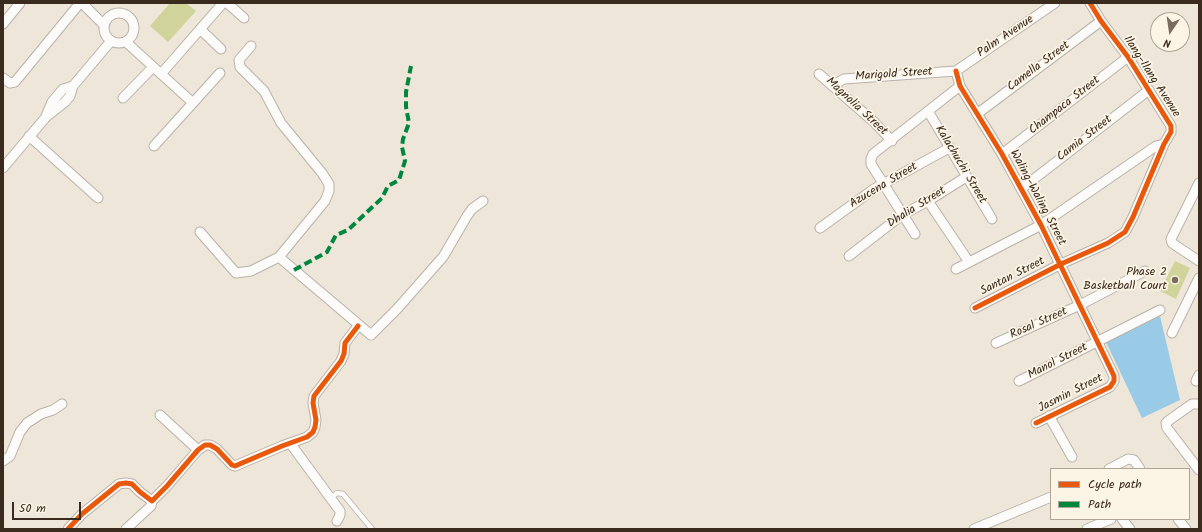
<!DOCTYPE html>
<style>
body{margin:0}
#map{position:relative;width:1202px;height:532px;overflow:hidden;background:#eee6d9;font-family:Kalam,sans-serif}
canvas{display:block}
.frame{position:absolute;inset:0;border:4px solid #3b2a1e;pointer-events:none}
.legend{position:absolute;left:1050px;top:468px;width:140px;height:52px;box-sizing:border-box;background:#fcf5e5;border:1px solid #afa495;margin:0;padding:5px 7px;list-style:none;font-size:12px;color:#3b2a1e}
.legend li{display:flex;align-items:center;gap:8px;height:20px}
.legend b{width:20px;border:1px solid #afa495}
.north{position:absolute;left:1150px;top:12px;width:40px;height:40px;box-sizing:border-box;background:#fcf5e5;border:1px solid #afa495;border-radius:50%;rotate:193deg;font-size:11px;font-weight:700;line-height:16px;text-align:center;color:#3b2a1e}
.north::after{content:'';display:block;margin:auto;width:14px;height:18px;background:#7a6c5f;clip-path:polygon(50% 0,100% 100%,50% 72%,0 100%)}
.scale{position:absolute;left:12px;top:502px;width:69px;height:18px;box-sizing:border-box;border:2px solid #3b2a1e;border-top:0;padding-left:5px;font-size:12px;line-height:14px;white-space:nowrap;color:#3b2a1e;-webkit-text-stroke:3px #fcf5e5;paint-order:stroke}
</style>
<div id="map">
<canvas width="1202" height="532"></canvas>
<div class="frame"></div>
<ul class="legend">
<li><b style="height:5px;background:#e8590c"></b>Cycle path</li>
<li><b style="height:5px;background:#00873e"></b>Path</li>
</ul>
<div class="north">N</div>
<div class="scale">50 m</div>
</div>
<script>
const context = document.querySelector('canvas').getContext('2d');
context.lineJoin = 'round';
function fillPath(path, color) { context.fillStyle = color; context.fill(path, 'evenodd'); }
const poly = rows => new Path2D(rows.map(r => 'M' + r).join(''));
function strokePath(path, color, width, dash) { context.strokeStyle = color; context.lineWidth = width; context.lineCap = dash ? 'butt' : 'round'; context.setLineDash(dash || []); context.stroke(path); }
function label(font, color, halo, rows, align = 'center') {
  context.font = font + ' Kalam,sans-serif'; context.lineWidth = 3.5; context.setLineDash([]); context.textBaseline = 'middle'; context.strokeStyle = halo; context.fillStyle = color; for (const [text, x, y, turn = 0] of rows) {
    context.save(); context.translate(x, y); context.rotate((+turn || 0) * Math.PI / 180); context.textAlign = isNaN(turn) ? turn : align; if (halo) context.strokeText(text, 0, 0); context.fillText(text, 0, 0); context.restore();
  }
}
const green = poly([
 [170,3,186,3,196,11,168,42,150,26],
 [1175,261,1190,268,1176,299,1160,291]
]);
const water = poly([
 [1160,316,1180,400,1142,418,1106,342]
]);
const service = poly([
 [331,498,337,493,343,494,372,529]
]);
const minor = poly([
 [82,3,104,25],
 [227,3,244,18],
 '104 28a15 15 0 1 1 30 0a15 15 0 1 1-30 0Z',
 [3,24,20,3],
 [200,29,221,49],
 [126,42,193,103],
 [956,71,960,86,1002,154,1041,225,1114,376,1114,381,1110,387,1036,423],
 [956,71,1055,3],
 [161,74,223,3],
 [819,74,873,121,892,141],
 [3,78,10,83,15,82,80,3],
 [833,85,844,79,956,71],
 [123,98,153,67],
 [928,111,992,219],
 [977,114,1101,21],
 [46,116,52,102,63,89,73,86],
 [29,136,98,198],
 [154,146,220,73],
 [1002,154,1128,57],
 [3,168,46,117,65,102,70,96,73,86,111,41],
 [1199,183,1171,239,1172,243,1199,261],
 [1021,189,1149,90],
 [928,201,969,262],
 [820,228,874,189,949,148],
 [200,232,236,273,251,271,279,257,325,201,329,191,329,184,322,173,281,123,264,91,240,67,239,60,251,46],
 [915,234,871,164,871,159,873,154,960,86],
 [849,256,902,215,928,201,966,177],
 [279,257,371,335,397,309,443,257,467,216,472,209,483,201],
 [956,269,1041,225,1156,146,1164,144],
 [975,308,1061,264,1108,243,1125,232,1133,217,1164,144,1171,132,1171,126,1128,57,1101,21,1090,3],
 [1172,333,1199,278],
 [996,343,1080,305,1145,271],
 [1019,381,1160,310],
 [1196,381,1199,375],
 [1199,404,1192,404,1168,421,1166,423,1167,428,1199,470],
 [160,415,198,450],
 [1049,416,1072,457],
 [290,443,340,511,340,515,337,521],
 [3,461,10,456,20,432,27,423,41,414,53,410,62,404],
 [1109,469,1128,459,1134,460,1140,469],
 [1122,519,1130,529],
 [1178,519,1186,529],
 [68,529,82,514,119,484,126,483,132,484,140,492,152,501,167,486,198,450,205,445,210,445,217,449,232,465,235,466,282,446,307,437,313,432,315,427,316,420,313,403,314,396,341,361,344,354,345,343,358,326],
 [126,529,151,506,152,501],
 [974,529,1051,497],
 [1087,529,1111,519]
]);
const quiet = poly([
 [294,270,327,252,336,235,348,230,382,198,388,186,399,180,405,161,402,147,403,139,409,123,406,107,406,92,411,66]
]);
const cycleway = poly([
 [956,71,960,86,1002,154,1041,225,1114,376,1114,381,1110,387,1036,423],
 [975,308,1061,264,1108,243,1125,232,1133,217,1164,144,1171,132,1171,126,1128,57,1101,21,1090,3],
 [68,529,82,514,119,484,126,483,132,484,140,492,152,501,167,486,198,450,205,445,210,445,217,449,232,465,235,466,282,446,307,437,313,432,315,427,316,420,313,403,314,396,341,361,344,354,345,343,358,326]
]);
const markers = [
 [1175,280,4,"#7a6c5f"]
];
const streetNames = [
 ["Palm Avenue",1006,37,-34],
 ["Camella Street",1039,67,-37],
 ["Marigold Street",894,75,-4],
 ["Ilang-Ilang Avenue",1151,77,57],
 ["Champaca Street",1065,106,-38],
 ["Magnolia Street",856,107,43],
 ["Camia Street",1085,139,-38],
 ["Kalachuchi Street",960,165,59],
 ["Azucena Street",884,186,-31],
 ["Waling-Waling Street",1037,198,62],
 ["Dhalia Street",917,208,-32],
 ["Santan Street",1013,277,-27],
 ["Rosal Street",1039,324,-24],
 ["Manol Street",1058,362,-27],
 ["Jasmin Street",1071,394,-27]
];
const poiNames = [
 ["Phase 2",1167,273],
 ["Basketball Court",1167,287]
];
fillPath(green, '#d0d49b');
fillPath(water, '#99cbe7');
strokePath(service, '#b9b2a9', 6);
strokePath(minor, '#b9b2a9', 11);
strokePath(service, '#fcfbf9', 4.5);
strokePath(minor, '#fcfbf9', 9);
strokePath(quiet, '#00873e', 4, [8, 4]);
strokePath(cycleway, '#e8590c', 5);
for (const [x, y, r, color] of markers) { const dot = new Path2D(); dot.arc(x, y, r, 0, 2 * Math.PI); context.fillStyle = color; context.fill(dot); strokePath(dot, '#fcf5e5', 1.5); }
label('12px', '#3b2a1e', '#fcf5e5', streetNames);
label('12px', '#3b2a1e', '#fcf5e5', poiNames, 'right');
</script>
